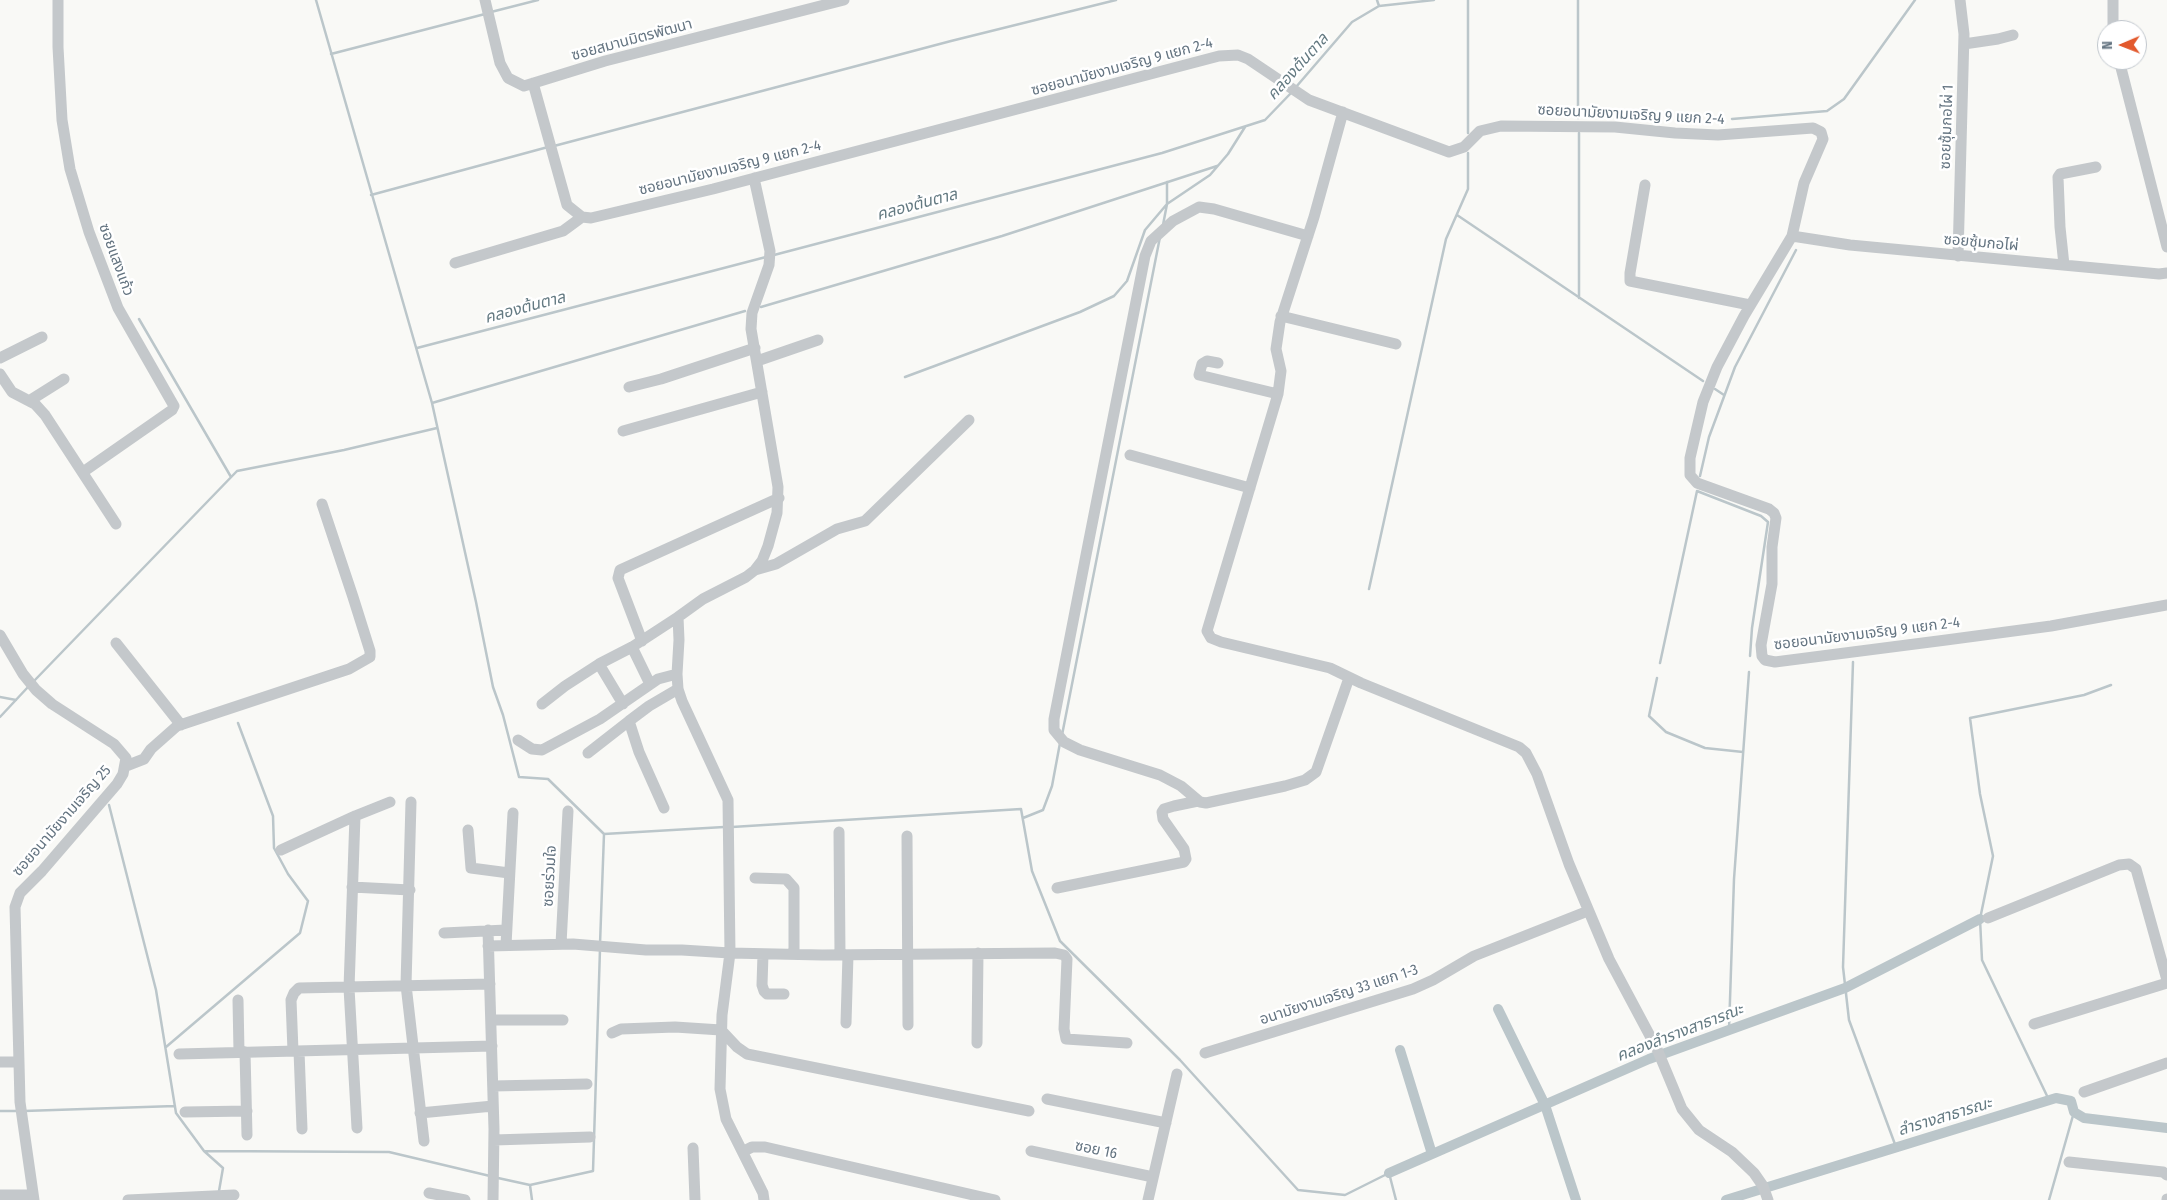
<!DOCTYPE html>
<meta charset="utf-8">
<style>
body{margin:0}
#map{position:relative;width:2167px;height:1200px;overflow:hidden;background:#f9f9f6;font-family:"Fira Sans Condensed",sans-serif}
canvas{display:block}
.north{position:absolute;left:2097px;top:20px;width:50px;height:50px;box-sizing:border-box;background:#fff;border:1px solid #c1c7cd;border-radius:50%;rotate:269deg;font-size:14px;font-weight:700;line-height:20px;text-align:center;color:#647481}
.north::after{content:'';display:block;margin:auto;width:18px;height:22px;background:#e2592d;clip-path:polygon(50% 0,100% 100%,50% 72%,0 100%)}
</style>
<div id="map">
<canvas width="2167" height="1200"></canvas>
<div class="north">N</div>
</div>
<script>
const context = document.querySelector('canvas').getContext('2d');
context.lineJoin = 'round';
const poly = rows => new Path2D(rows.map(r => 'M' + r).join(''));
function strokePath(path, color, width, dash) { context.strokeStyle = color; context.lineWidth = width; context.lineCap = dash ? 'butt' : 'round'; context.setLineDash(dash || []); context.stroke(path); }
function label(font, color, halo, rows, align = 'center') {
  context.font = font + ' "Fira Sans Condensed","Noto Sans Thai",sans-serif'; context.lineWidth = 5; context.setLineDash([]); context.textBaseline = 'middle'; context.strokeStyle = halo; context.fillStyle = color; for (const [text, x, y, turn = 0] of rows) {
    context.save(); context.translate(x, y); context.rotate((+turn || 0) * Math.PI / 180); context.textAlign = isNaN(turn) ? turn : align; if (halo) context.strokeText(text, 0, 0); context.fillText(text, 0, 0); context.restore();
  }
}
const stream = poly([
 [316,0,432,403,476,602,493,687,503,715,519,777,548,779,604,834,600,944],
 [1377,0,1379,6,1434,0],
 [1468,0,1468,133],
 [1578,0,1578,118],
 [491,12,538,0],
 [331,54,485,14],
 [1296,87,1352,22,1379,6],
 [1732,119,1827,111,1844,99,1915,0],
 [1579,133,1579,298],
 [554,146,951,41,1116,0],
 [371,195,548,147],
 [1457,215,1703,381],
 [1163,225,1167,204,1167,182],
 [774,255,1162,153,1265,120,1291,93],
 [761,307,1002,236,1217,166],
 [139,319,231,477],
 [417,348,766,257],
 [905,377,1080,312,1114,296,1127,281,1145,230,1167,204,1210,175,1228,154,1245,127],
 [1715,389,1724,395],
 [432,403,745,311],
 [1700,476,1709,437,1735,367,1796,250],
 [1369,589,1446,239,1468,189,1468,153],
 [1853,662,1843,967,1849,1020,1896,1147],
 [1660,663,1697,491,1761,516,1768,522,1752,628,1750,656],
 [1657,678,1649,716,1666,732,1705,748,1743,752],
 [34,681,237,471,344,450,437,428],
 [0,697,16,700],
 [0,717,28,687],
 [1062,735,1160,237],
 [109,805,156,990,176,1113,204,1151],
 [1023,818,1043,810,1052,786,1060,743],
 [732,827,1021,809,1032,871,1060,941,1180,1060,1298,1190,1345,1195,1389,1173,1396,1200],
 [604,834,724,827],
 [1729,1030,1734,879,1749,672],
 [166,1047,300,933,308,901,288,874,274,848,273,816,238,723],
 [2049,1100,1982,960,1980,919,1993,856,1980,794,1970,718,2084,695,2111,685],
 [0,1111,18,1111],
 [24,1111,175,1106],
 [498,1178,530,1185,593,1171,600,949],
 [530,1185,532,1200],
 [219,1191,223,1168,204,1151,389,1152,490,1176],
 [2049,1200,2074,1112]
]);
const canal = poly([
 [1498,1009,1545,1105,1576,1200],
 [1400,1050,1432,1154],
 [1389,1173,1649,1059,1845,988,1980,919],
 [1726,1200,2056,1098,2071,1101,2074,1112,2084,1118,2167,1128]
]);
const minor = poly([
 [58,0,58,47,62,120,70,169,89,232,118,308,174,406,172,410,83,472],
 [485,0,500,63,508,78,524,86,605,61,844,0],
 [2113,30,2113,0],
 [1964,44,1998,39,2013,35],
 [2119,60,2167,247],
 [533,83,567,205,582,217,591,218,713,189,1219,56,1238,55,1248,59,1309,100,1449,152,1464,147,1480,131,1501,126,1615,127,1675,133,1718,135,1813,128,1821,132,1823,139,1804,183,1792,236,1744,316,1717,367,1703,402,1690,458,1690,475,1697,483,1769,509,1774,513,1776,518,1772,547,1772,584,1761,645,1762,656,1765,660,1775,662,1946,640,2051,626,2167,605],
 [1343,112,1314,217,1280,322,1276,349,1281,371,1278,394,1207,631,1211,638,1221,642,1330,668,1361,683,1519,747,1526,753,1537,774,1569,864,1609,959,1657,1049,1682,1109,1699,1130,1732,1152,1754,1173,1763,1186,1768,1200],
 [754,178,770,251,769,265,752,313,751,329,778,487,777,513,768,546,762,561,755,570,746,577,703,599,678,617,679,640,677,674,678,689,682,701,728,800,730,953,722,1015,720,1089,726,1119,763,1193,764,1200],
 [1645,185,1630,273,1630,281,1750,305],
 [1308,236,1214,209,1199,207,1173,221,1151,241,1145,256,1086,555,1054,719,1054,730,1064,742,1080,750,1160,775,1181,786,1200,802,1206,803,1285,786,1305,780,1316,772,1349,678],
 [1792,236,1850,245,2159,274,2167,273],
 [1958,256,1964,34,1960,0],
 [455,263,563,231,582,217],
 [2064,265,2060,227,2058,177,2060,174,2096,167],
 [1281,316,1396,344],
 [0,358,42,337],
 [757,361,818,340],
 [1218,363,1207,361,1202,364,1199,375,1278,394],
 [0,374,12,392,35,404,45,415,116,524],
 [629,387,661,379,755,348],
 [29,401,64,379],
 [623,431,762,392],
 [1130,455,1250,488],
 [755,570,776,564,837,529,865,521,969,420],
 [0,635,23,674,36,690,52,704,114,744,126,758,123,774,117,784,42,871,20,893,15,907,20,1102,34,1200],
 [642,641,618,578,620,570,779,498],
 [116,643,181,725],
 [632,647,650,684],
 [599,664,623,704],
 [542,704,565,686,599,664,632,647,678,617],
 [518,740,532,749,542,750,600,719,658,679,677,674],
 [588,753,629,721],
 [126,766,144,759,151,749,177,726,349,669,370,657,370,651,353,597,322,504],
 [411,802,406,985,424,1141],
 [664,808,639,752,629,721,649,706,678,689],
 [355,816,349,988,357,1128],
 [468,830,471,868,509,873],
 [839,832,840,955],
 [907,836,908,1025],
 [281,850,355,816,390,802],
 [755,878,786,879,794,888,794,954],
 [352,887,410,890],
 [1057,888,1184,862,1186,859,1184,849,1163,819,1162,812,1164,809,1174,806,1198,801],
 [1988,918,2119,865,2129,864,2136,869,2167,980],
 [488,930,494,1129,493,1200],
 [444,933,506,930],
 [561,944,568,811],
 [506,945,513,813],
 [488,946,573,944,646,950,682,950,730,953,822,955,1055,953,1064,955,1067,959,1064,1029,1066,1039,1127,1043],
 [763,954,762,985,764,991,767,994,784,994],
 [238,1000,239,1052],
 [491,1020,563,1020],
 [846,1023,848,955],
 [2034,1024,2167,983],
 [612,1033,621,1029,675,1027,721,1030,737,1047,747,1054,1029,1111],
 [977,1043,978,953],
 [293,1051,291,1000,294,993,299,988,490,984],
 [299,1051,302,1129],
 [245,1052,247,1135],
 [1205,1053,1413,989,1433,980,1474,956,1588,911],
 [179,1054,492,1046],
 [0,1062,19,1062],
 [493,1086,587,1084],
 [2084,1092,2167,1063],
 [1047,1099,1166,1123],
 [185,1112,247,1111],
 [420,1113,493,1106],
 [494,1140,590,1137],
 [693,1148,695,1200],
 [744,1151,752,1147,765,1147,995,1200],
 [1031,1151,1153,1177],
 [2069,1162,2163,1172,2167,1175],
 [429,1193,465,1200],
 [0,1195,33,1195],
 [128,1200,234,1195],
 [1148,1200,1177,1074],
 [2167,1200,2167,1199]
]);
const streetNames = [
 ["ซอยสมานมิตรพัฒนา",632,40,-15],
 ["ซอยอนามัยงามเจริญ 9 แยก 2-4",1122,67,-15],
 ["ซอยอนามัยงามเจริญ 9 แยก 2-4",1631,115,3],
 ["ซอยซุ้มกอไผ่ 1",1947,127,-88],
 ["ซอยอนามัยงามเจริญ 9 แยก 2-4",730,168,-14],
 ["ซอยซุ้มกอไผ่",1981,243,5],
 ["ซอยแสงแก้ว",116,260,70],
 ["ซอยอนามัยงามเจริญ 9 แยก 2-4",1867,634,-7],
 ["ซอยอนามัยงามเจริญ 25",62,821,-49],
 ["ซอยร่วมใจ",550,876,-87],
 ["อนามัยงามเจริญ 33 แยก 1-3",1339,995,-18],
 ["ซอย 16",1096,1150,12]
];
const waterNames = [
 ["คลองต้นตาล",1298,67,-48],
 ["คลองต้นตาล",917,205,-15],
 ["คลองต้นตาล",525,308,-15],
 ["คลองลำรางสาธารณะ",1680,1033,-21],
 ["ลำรางสาธารณะ",1945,1117,-17]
];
strokePath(stream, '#bbc6ca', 2.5);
strokePath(canal, '#bbc6ca', 10);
strokePath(minor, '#c4c8cb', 11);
label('15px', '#647481', '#fff', streetNames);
label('italic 16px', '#647a82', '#fff', waterNames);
</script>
